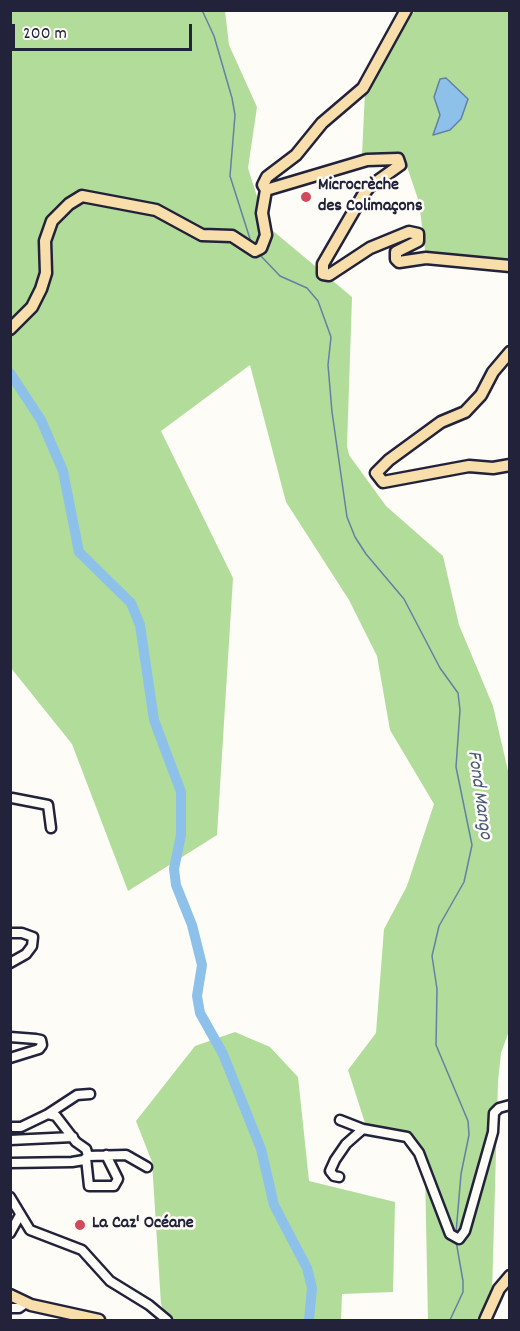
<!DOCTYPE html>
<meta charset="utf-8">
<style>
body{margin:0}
#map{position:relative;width:520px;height:1331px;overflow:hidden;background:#fdfcf7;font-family:Dekko,sans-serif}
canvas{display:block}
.frame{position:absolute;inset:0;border:12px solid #22223b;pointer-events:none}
.scale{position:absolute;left:12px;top:24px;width:180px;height:27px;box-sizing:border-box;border:3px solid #22223b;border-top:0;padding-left:8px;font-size:18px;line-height:21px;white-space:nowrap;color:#22223b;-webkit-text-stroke:4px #fdfcf7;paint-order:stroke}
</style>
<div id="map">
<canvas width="520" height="1331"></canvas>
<div class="frame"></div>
<div class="scale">200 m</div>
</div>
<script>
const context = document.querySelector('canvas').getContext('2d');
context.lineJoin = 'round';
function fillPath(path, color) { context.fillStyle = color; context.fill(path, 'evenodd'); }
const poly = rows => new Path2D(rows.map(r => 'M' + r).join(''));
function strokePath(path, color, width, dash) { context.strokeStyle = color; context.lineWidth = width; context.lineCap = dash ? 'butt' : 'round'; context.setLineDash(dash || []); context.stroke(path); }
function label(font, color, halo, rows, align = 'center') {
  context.font = font + ' Dekko,sans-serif'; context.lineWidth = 5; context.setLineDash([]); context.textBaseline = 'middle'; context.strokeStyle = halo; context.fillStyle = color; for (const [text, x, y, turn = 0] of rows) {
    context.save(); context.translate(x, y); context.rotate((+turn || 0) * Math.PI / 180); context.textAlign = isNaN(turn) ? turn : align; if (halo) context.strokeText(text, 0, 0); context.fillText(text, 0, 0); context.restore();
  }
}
const green = poly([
 [10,11,225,11,229,45,257,107,248,168,266,225,352,297,347,446,349,455,386,506,443,556,459,625,493,706,509,775,509,1031,501,1053,498,1081,492,1293,476,1320,428,1320,425,1170,406,1137,365,1123,348,1070,376,1033,384,929,407,886,434,804,390,730,377,656,349,600,286,502,250,365,161,431,233,578,217,835,128,891,72,744,11,668],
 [415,11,509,11,509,266,426,258,419,202,403,155,362,155,365,92,401,27],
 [235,1032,270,1047,298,1077,309,1181,395,1202,393,1292,342,1294,341,1320,167,1320,161,1304,152,1162,136,1121,195,1046]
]);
const water = poly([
 [446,78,468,99,461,119,450,130,433,135,440,115,434,97,440,79,446,78]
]);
const stream = poly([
 [202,10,214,36,232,98,235,115,230,176,251,242],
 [259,254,280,276,307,288,318,301,331,337,328,365,332,412,347,517,355,537,366,554,404,599,440,668,458,693,460,710,456,767,472,845,464,882,439,926,432,956,437,989,436,1045,468,1121,469,1135,461,1174,456,1233],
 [450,1320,463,1292,463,1281,456,1241]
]);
const river = poly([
 [10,373,41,420,63,471,79,552,131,603,140,625,154,720,181,792,181,835,174,869,176,885,192,925,202,965,197,996,200,1013,223,1054,261,1149,274,1205,307,1268,312,1288,309,1320]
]);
const minor = poly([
 [12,798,48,805,51,828],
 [10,933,22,933,33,937,32,946,26,954,10,963],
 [10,1037,36,1039,41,1040,42,1045,39,1049,10,1058],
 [48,1114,77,1095,90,1094],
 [340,1120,363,1129],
 [10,1127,21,1127,48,1114,56,1116,76,1142,86,1149,88,1156,84,1160,72,1162,10,1163],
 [10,1140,73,1137],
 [88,1156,126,1155,147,1167],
 [86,1158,89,1186,114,1186,118,1179,106,1155],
 [339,1177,334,1176,330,1171,335,1160,346,1144,363,1129,407,1137,419,1153,450,1234,459,1239,465,1231,493,1132,494,1113,499,1108,510,1105],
 [10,1197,30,1230,82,1250,110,1281,149,1305,167,1320],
 [10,1233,20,1215],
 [10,1308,19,1308,26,1303]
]);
const major = poly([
 [266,190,367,160,398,159,400,165,369,187,363,195,323,264,323,274,329,275,370,248,409,232,418,234,418,241,396,252,396,259,399,262,426,258,510,266],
 [266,190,263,185,267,177,296,155,322,123,363,88,406,10],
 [10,329,32,307,41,289,46,273,45,241,52,221,69,204,82,196,156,210,202,235,232,236,255,251,261,248,266,235,262,213,266,190],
 [510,352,493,372,481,395,465,412,441,422,389,460,376,473,383,482,469,466,493,468,510,465],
 [10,1295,31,1305,99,1320],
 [485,1320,499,1289,510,1276]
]);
const markers = [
 [306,197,6,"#d1495b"],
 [80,1225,6,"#d1495b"]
];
const poiNames = [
 ["Microcrèche",318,187],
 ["des Colimaçons",318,208],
 ["La Caz' Océane",92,1225]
];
const waterNames = [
 ["Fond Mango",478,795,82]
];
fillPath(green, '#b2dc9a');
fillPath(water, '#8dc1ea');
strokePath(water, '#6281a4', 1.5);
strokePath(stream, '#6281a4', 1.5);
strokePath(river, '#8dc1ea', 10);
strokePath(minor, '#22223b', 13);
strokePath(major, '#22223b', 15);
strokePath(minor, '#fdfcf7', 8);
strokePath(major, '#f8deab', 10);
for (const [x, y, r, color] of markers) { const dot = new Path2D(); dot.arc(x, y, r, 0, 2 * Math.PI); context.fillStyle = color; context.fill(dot); strokePath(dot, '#fdfcf7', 2); }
label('bold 18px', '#22223b', '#fdfcf7', poiNames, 'left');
label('italic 20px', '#475a78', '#fdfcf7', waterNames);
</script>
